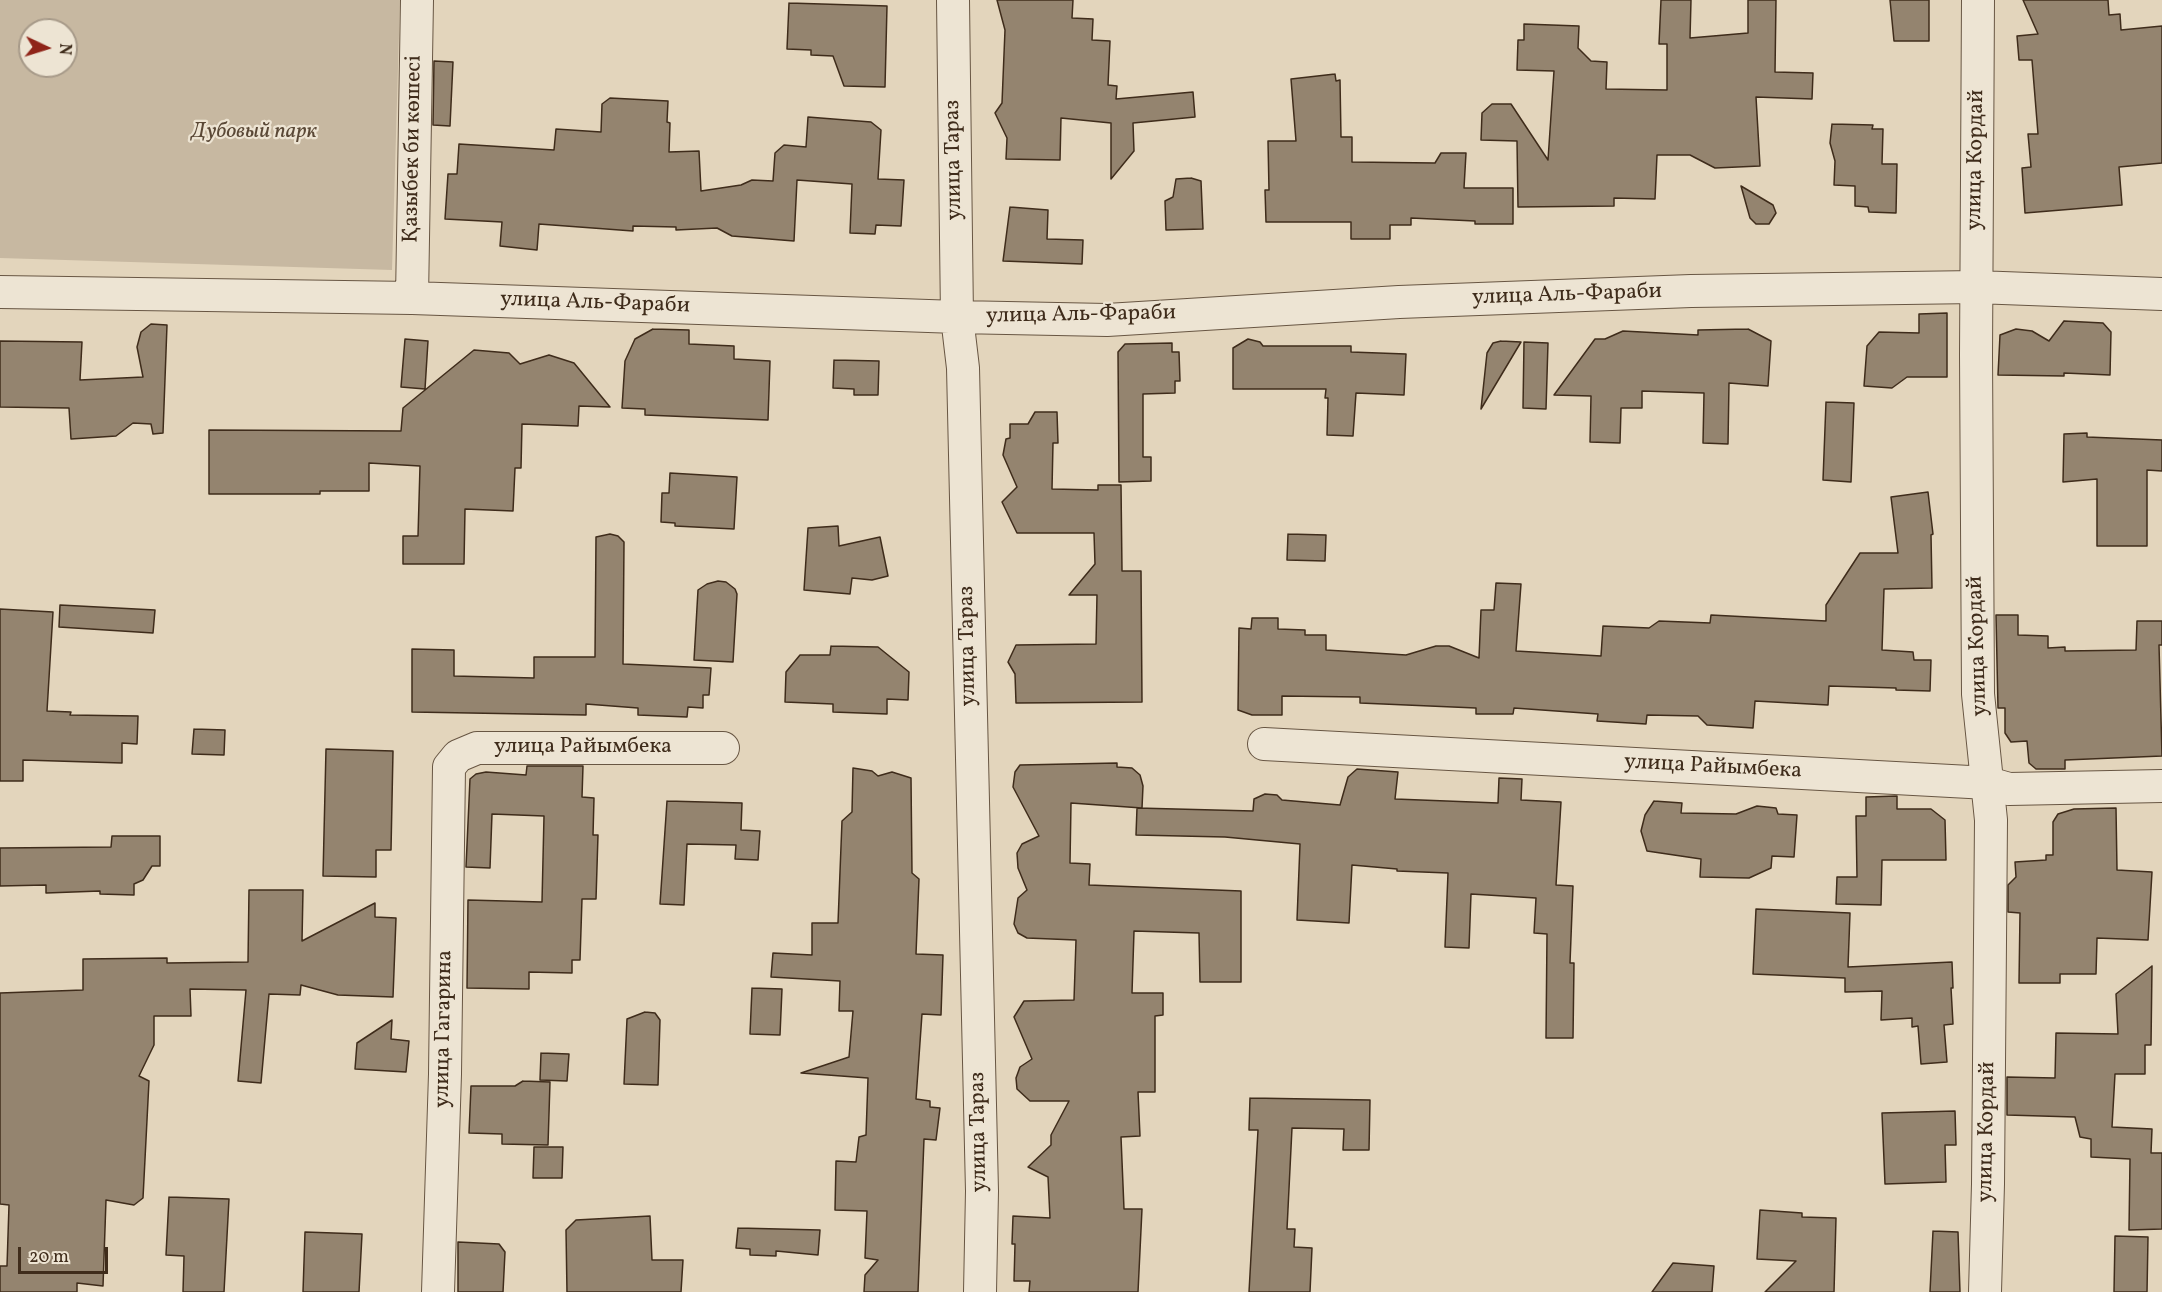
<!DOCTYPE html>
<meta charset="utf-8">
<style>
body{margin:0}
#map{position:relative;width:2162px;height:1292px;overflow:hidden;background:#e3d5bc;font-family:Vollkorn,serif}
canvas{display:block}
.north{position:absolute;left:18px;top:18px;width:60px;height:60px;box-sizing:border-box;background:#ede4d3;border:2px solid #a79a89;border-radius:50%;rotate:94deg;font-size:16px;font-weight:700;line-height:24px;text-align:center;color:#3f2c1b}
.north::after{content:'';display:block;margin:auto;width:21px;height:27px;background:#8f2418;clip-path:polygon(50% 0,100% 100%,50% 72%,0 100%)}
.scale{position:absolute;left:18px;top:1247px;width:90px;height:27px;box-sizing:border-box;border:3px solid #3f2c1b;border-top:0;padding-left:8px;font-size:18px;line-height:21px;white-space:nowrap;color:#3f2c1b;-webkit-text-stroke:4px #ede4d3;paint-order:stroke}
</style>
<div id="map">
<canvas width="2162" height="1292"></canvas>
<div class="north">N</div>
<div class="scale">20 m</div>
</div>
<script>
const context = document.querySelector('canvas').getContext('2d');
context.lineJoin = 'round';
function fillPath(path, color) { context.fillStyle = color; context.fill(path, 'evenodd'); }
const poly = rows => new Path2D(rows.map(r => 'M' + r).join(''));
function strokePath(path, color, width, dash) { context.strokeStyle = color; context.lineWidth = width; context.lineCap = dash ? 'butt' : 'round'; context.setLineDash(dash || []); context.stroke(path); }
function label(font, color, halo, rows, align = 'center') {
  context.font = font + ' Vollkorn,serif'; context.lineWidth = 4.5; context.setLineDash([]); context.textBaseline = 'middle'; context.strokeStyle = halo; context.fillStyle = color; for (const [text, x, y, turn = 0] of rows) {
    context.save(); context.translate(x, y); context.rotate((+turn || 0) * Math.PI / 180); context.textAlign = isNaN(turn) ? turn : align; if (halo) context.strokeText(text, 0, 0); context.fillText(text, 0, 0); context.restore();
  }
}
const green = poly([
 [0,0,400,0,392,270,0,258],
 [30,30,66,30,66,66,30,66]
]);
const building = poly([
 [997,0,1073,0,1072,18,1093,19,1092,40,1110,41,1108,85,1117,86,1116,99,1193,92,1195,117,1133,123,1134,151,1111,179,1111,123,1061,118,1060,160,1006,159,1007,138,995,113,1002,103,1005,30,997,0],
 [1661,0,1691,0,1690,38,1748,33,1748,0,1776,0,1775,72,1813,73,1812,99,1756,97,1760,166,1715,168,1690,155,1657,155,1655,199,1614,198,1614,206,1518,207,1517,141,1481,140,1482,113,1492,104,1511,104,1548,160,1554,71,1517,70,1518,40,1524,40,1524,24,1579,26,1578,48,1591,61,1607,62,1606,89,1667,90,1667,44,1659,44,1661,0],
 [1890,0,1929,0,1929,41,1894,41,1890,0],
 [2023,0,2108,0,2109,15,2120,14,2121,30,2162,26,2162,163,2119,167,2122,205,2025,213,2022,168,2031,167,2028,134,2038,134,2032,60,2019,60,2017,36,2038,34,2023,0],
 [789,3,887,6,885,87,844,86,833,56,811,55,811,50,787,49,789,3],
 [434,61,453,62,450,126,433,125,434,61],
 [1335,74,1336,81,1340,80,1341,137,1352,137,1352,162,1435,163,1441,153,1466,153,1464,188,1513,188,1513,224,1475,224,1475,221,1411,218,1411,225,1390,225,1390,239,1351,239,1351,222,1266,222,1265,190,1269,190,1268,141,1296,141,1291,79,1335,74],
 [610,98,668,101,667,122,670,123,669,152,699,151,701,191,741,185,752,180,773,181,775,153,784,145,806,147,808,117,871,122,881,130,878,179,904,180,901,226,876,225,875,234,850,233,852,184,797,180,794,241,732,236,717,228,676,230,676,227,633,226,633,231,539,224,537,250,500,246,502,222,445,219,448,174,457,174,459,144,554,150,556,129,601,132,602,104,610,98],
 [1832,124,1873,125,1872,129,1883,129,1882,164,1897,164,1896,213,1869,212,1868,207,1855,206,1855,186,1834,185,1835,161,1830,143,1832,124],
 [1191,178,1201,181,1203,229,1166,230,1165,201,1173,197,1176,179,1191,178],
 [1741,186,1773,205,1776,213,1769,224,1756,224,1750,218,1741,186],
 [1010,207,1048,210,1047,239,1083,240,1082,264,1003,261,1010,207],
 [1947,313,1947,377,1907,377,1892,388,1864,386,1867,346,1879,332,1919,333,1919,314,1947,313],
 [2064,321,2103,323,2111,332,2110,375,2064,373,2064,376,1998,375,2000,335,2016,329,2032,331,2049,341,2064,321],
 [151,324,167,325,163,433,153,434,151,424,133,423,116,436,71,439,69,408,0,407,0,341,82,342,80,380,143,377,137,347,141,332,151,324],
 [653,329,689,330,689,344,734,346,734,359,770,361,768,420,645,415,645,409,622,408,625,361,635,339,653,329],
 [1748,329,1771,341,1768,386,1729,383,1728,444,1703,443,1704,393,1642,391,1642,408,1621,408,1620,443,1590,442,1591,396,1554,395,1595,339,1605,339,1623,331,1698,335,1698,330,1748,329],
 [405,339,428,341,425,389,401,387,405,339],
 [1248,339,1260,342,1263,346,1351,346,1351,352,1406,354,1404,395,1356,393,1353,436,1327,435,1328,398,1325,398,1326,389,1233,389,1233,348,1248,339],
 [1501,341,1521,342,1481,409,1487,353,1493,343,1501,341],
 [1524,342,1548,343,1546,409,1523,408,1524,342],
 [1172,343,1172,352,1179,352,1180,381,1175,381,1175,393,1143,394,1143,457,1151,457,1151,481,1119,482,1118,352,1125,344,1172,343],
 [474,350,509,353,520,364,549,355,574,363,610,407,579,406,578,426,522,424,521,468,515,468,513,511,465,509,464,564,403,564,403,536,418,536,420,466,369,463,369,491,320,491,320,494,209,494,209,430,401,431,403,408,474,350],
 [834,360,879,361,878,395,854,395,854,389,833,388,834,360],
 [1826,402,1854,403,1851,482,1823,480,1826,402],
 [1035,412,1057,412,1058,443,1053,443,1052,489,1098,490,1098,485,1121,485,1122,571,1141,571,1142,702,1016,703,1015,674,1008,662,1016,645,1096,644,1097,595,1069,595,1095,564,1094,533,1017,533,1002,502,1017,487,1003,455,1006,439,1010,438,1010,424,1028,424,1035,412],
 [2087,433,2087,437,2162,440,2162,471,2147,470,2147,546,2097,546,2097,479,2063,482,2064,434,2087,433],
 [670,473,737,477,734,529,675,526,675,523,661,522,662,493,669,493,670,473],
 [1928,492,1933,534,1931,535,1932,588,1884,589,1882,650,1913,652,1914,660,1931,660,1930,691,1896,690,1896,688,1829,686,1828,705,1755,701,1753,728,1707,725,1698,716,1647,715,1646,724,1597,721,1598,714,1514,708,1513,714,1476,714,1476,708,1360,703,1360,697,1282,696,1282,715,1252,715,1238,710,1239,628,1251,629,1252,618,1278,618,1278,629,1305,630,1305,635,1326,635,1326,650,1406,655,1436,646,1449,646,1479,658,1481,610,1494,610,1496,583,1521,584,1516,651,1601,656,1603,626,1649,628,1659,621,1710,623,1711,615,1826,621,1826,605,1860,553,1898,553,1891,497,1928,492],
 [838,526,839,546,880,537,888,576,872,580,852,578,850,594,804,590,808,528,838,526],
 [610,534,618,536,624,542,623,664,711,668,709,695,703,695,703,708,688,707,687,717,638,715,638,708,586,704,586,715,412,712,412,649,454,650,454,676,534,678,534,657,595,657,596,537,610,534],
 [1288,534,1326,535,1325,561,1287,560,1288,534],
 [718,581,726,582,735,589,737,594,733,662,694,660,698,590,707,584,718,581],
 [60,605,155,610,153,633,59,627,60,605],
 [0,609,53,612,47,711,71,712,70,715,138,716,137,744,122,743,122,763,23,760,23,781,0,781,0,609],
 [1996,615,2018,615,2018,635,2048,636,2048,648,2065,647,2065,651,2136,650,2137,621,2162,621,2162,645,2159,645,2162,756,2065,760,2065,769,2036,769,2029,763,2027,741,2011,742,2005,733,2005,708,1998,708,1996,615],
 [831,646,878,647,909,672,908,700,887,699,887,714,833,712,833,704,785,702,786,672,800,655,830,655,831,646],
 [194,729,225,730,224,755,192,754,194,729],
 [326,749,393,751,391,850,376,850,376,877,323,876,326,749],
 [1117,763,1117,767,1132,768,1140,775,1143,786,1142,808,1071,803,1070,863,1090,864,1089,885,1241,891,1241,982,1200,982,1199,933,1134,931,1132,993,1163,993,1163,1015,1155,1016,1155,1092,1138,1092,1140,1136,1121,1137,1124,1209,1142,1209,1138,1292,1029,1292,1030,1281,1014,1281,1015,1244,1012,1244,1013,1216,1050,1218,1048,1177,1028,1167,1051,1145,1051,1135,1069,1101,1030,1101,1017,1089,1016,1078,1020,1067,1032,1059,1014,1017,1024,1001,1074,1000,1076,940,1027,938,1018,933,1014,924,1018,898,1027,890,1018,868,1017,853,1022,844,1039,836,1013,787,1015,772,1020,765,1117,763],
 [527,766,583,766,582,797,594,798,593,835,598,835,596,899,582,899,580,960,572,960,572,973,529,972,529,989,467,988,468,900,542,902,544,816,492,814,490,868,466,867,470,779,476,774,486,772,526,775,527,766],
 [853,768,872,771,878,776,892,772,911,778,912,873,919,879,916,954,943,955,941,1015,922,1014,916,1099,930,1101,930,1107,940,1108,936,1140,924,1139,918,1292,864,1292,865,1275,878,1260,865,1258,867,1211,835,1210,836,1161,856,1162,859,1137,866,1135,868,1078,801,1073,849,1057,853,1011,839,1011,840,981,771,977,773,953,812,955,812,923,838,923,842,821,852,812,853,768],
 [1357,769,1398,772,1395,799,1498,803,1499,778,1522,779,1521,800,1561,802,1556,885,1573,886,1570,963,1574,963,1573,1038,1546,1038,1547,934,1534,933,1536,898,1471,894,1469,948,1445,947,1448,873,1397,871,1397,869,1352,865,1349,923,1297,920,1300,844,1225,837,1136,835,1137,808,1253,811,1254,799,1265,794,1277,795,1282,800,1340,805,1348,777,1357,769],
 [1897,796,1897,809,1931,809,1945,820,1946,860,1882,860,1881,905,1836,904,1837,877,1857,877,1856,816,1866,816,1866,797,1897,796],
 [667,801,742,803,741,830,760,831,758,860,735,859,736,845,687,844,684,905,660,904,667,801],
 [1654,801,1682,803,1681,813,1736,814,1757,806,1776,808,1778,814,1797,815,1794,857,1772,856,1771,868,1749,878,1700,877,1701,859,1647,851,1641,831,1645,815,1654,801],
 [2116,808,2117,870,2152,872,2148,940,2097,938,2096,974,2060,974,2060,983,2019,983,2020,913,2008,912,2008,885,2016,877,2015,862,2046,860,2046,855,2053,855,2053,822,2058,814,2074,809,2116,808],
 [112,836,160,836,160,866,152,866,143,880,134,884,134,895,100,894,100,891,46,893,46,885,0,886,0,848,111,847,112,836],
 [249,890,303,890,302,941,375,903,375,917,396,918,393,997,338,995,301,985,300,995,269,994,261,1083,238,1081,246,990,190,989,191,1016,154,1016,154,1045,139,1076,149,1081,143,1198,134,1205,106,1200,103,1286,77,1283,77,1292,0,1292,0,1266,7,1266,9,1205,0,1204,0,993,83,990,83,959,167,958,167,963,248,962,249,890],
 [1756,909,1850,913,1848,967,1952,962,1953,988,1951,988,1953,1024,1944,1025,1947,1062,1921,1064,1918,1026,1912,1027,1912,1018,1881,1020,1882,991,1845,992,1845,978,1753,974,1756,909],
 [2152,966,2151,1045,2145,1045,2145,1074,2115,1074,2112,1127,2152,1129,2151,1153,2162,1153,2162,1229,2129,1230,2130,1159,2091,1157,2091,1139,2080,1137,2075,1117,2007,1115,2007,1077,2055,1078,2056,1033,2118,1034,2116,994,2152,966],
 [752,988,782,989,780,1035,750,1034,752,988],
 [645,1012,655,1013,660,1020,658,1085,624,1084,627,1019,645,1012],
 [392,1020,391,1039,409,1041,406,1072,355,1069,357,1043,392,1020],
 [541,1053,569,1054,567,1081,540,1080,541,1053],
 [523,1081,550,1082,548,1145,502,1144,502,1134,469,1133,471,1086,515,1086,523,1081],
 [1250,1098,1370,1100,1369,1150,1343,1150,1344,1129,1292,1128,1287,1229,1295,1229,1294,1247,1312,1248,1310,1292,1249,1292,1258,1130,1249,1130,1250,1098],
 [1955,1111,1956,1145,1945,1145,1946,1182,1885,1184,1882,1113,1955,1111],
 [534,1147,563,1147,562,1178,533,1178,534,1147],
 [169,1197,229,1199,224,1292,183,1292,184,1256,166,1255,169,1197],
 [1760,1210,1802,1213,1802,1217,1836,1218,1834,1292,1765,1292,1796,1261,1757,1259,1760,1210],
 [650,1216,652,1260,683,1260,681,1292,567,1292,566,1230,576,1220,650,1216],
 [738,1228,820,1230,818,1255,776,1251,776,1256,750,1255,750,1249,736,1248,738,1228],
 [1933,1231,1958,1232,1960,1292,1930,1292,1933,1231],
 [305,1232,362,1234,359,1292,303,1292,305,1232],
 [2115,1236,2148,1237,2147,1292,2114,1292,2115,1236],
 [458,1242,499,1244,505,1252,503,1292,458,1292,458,1242],
 [1673,1263,1714,1266,1712,1292,1652,1292,1673,1263]
]);
const minor = poly([
 [953,0,957,317,963,368,982,1191,980,1292],
 [1978,0,1976,355,1978,694,1991,820,1988,1184,1985,1292],
 [0,292,412,298,957,317,1107,320,1399,302,1691,291,1976,287,2162,294],
 [412,298,417,0],
 [1264,744,1988,783,2009,789,2162,786],
 [438,1292,445,1074,449,767,458,756,477,748,723,748]
]);
const parkNames = [
 ["Дубовый парк",254,133]
];
const streetNames = [
 ["Қазыбек би көшесі",414,149,-89],
 ["улица Тараз",955,160,-91],
 ["улица Кордай",1977,160,-89],
 ["улица Аль-Фараби",1567,296,-2],
 ["улица Аль-Фараби",595,304,2],
 ["улица Аль-Фараби",1081,316,-1],
 ["улица Тараз",969,646,-91],
 ["улица Кордай",1979,646,-92],
 ["улица Райымбека",583,748],
 ["улица Райымбека",1713,768,3],
 ["улица Гагарина",445,1029,-89],
 ["улица Тараз",980,1132,-91],
 ["улица Кордай",1988,1132,-89]
];
fillPath(green, '#c7b8a1');
fillPath(building, '#94846f');
strokePath(building, '#3f2c1b', 1.5);
strokePath(minor, '#685643', 34);
strokePath(minor, '#ede4d3', 32);
label('italic 22px', '#5a4836', '#ede4d3', parkNames);
label('22px', '#3f2c1b', '#ede4d3', streetNames);
</script>
